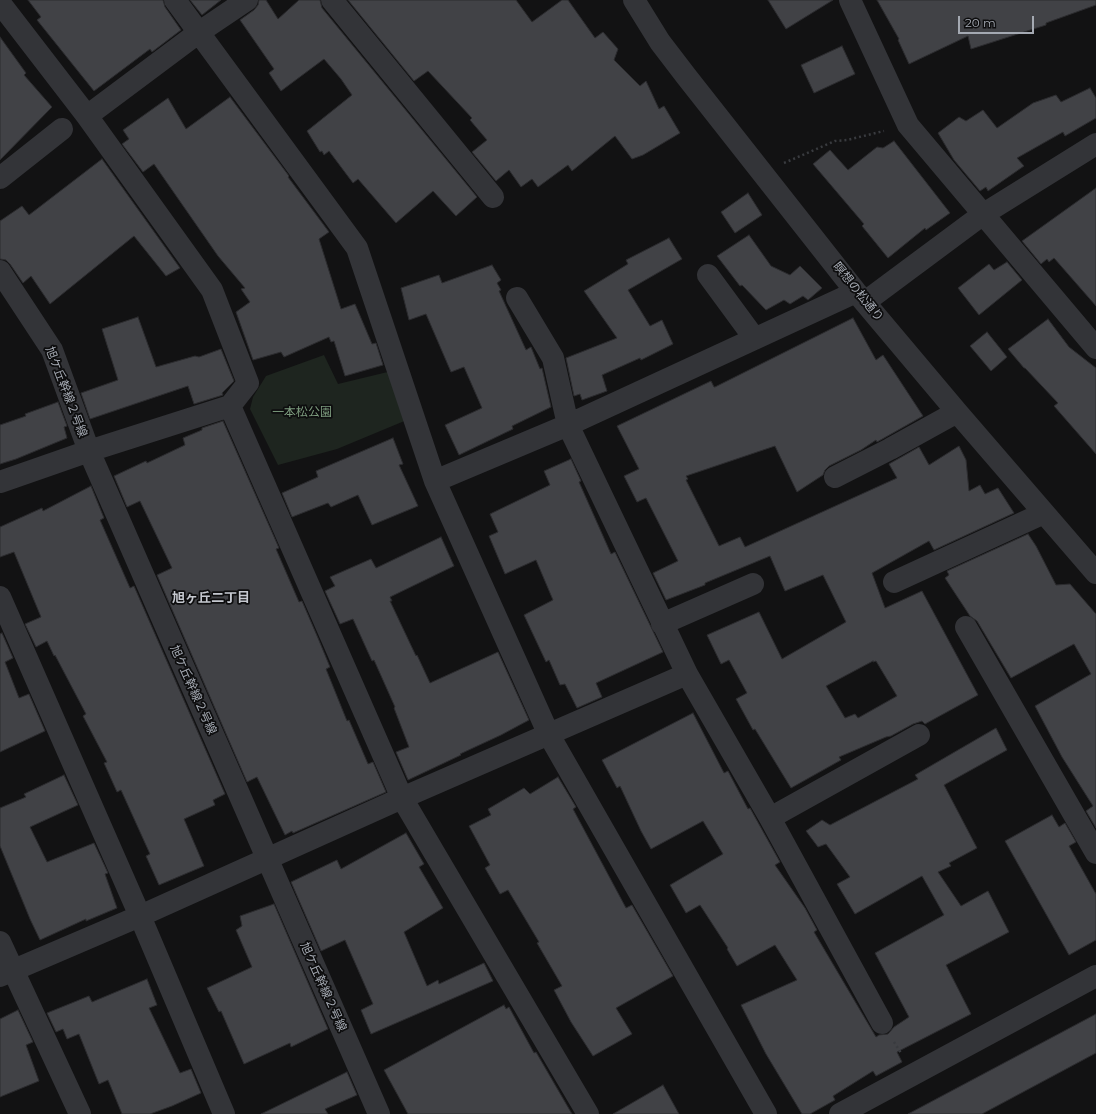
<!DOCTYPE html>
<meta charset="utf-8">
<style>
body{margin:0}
#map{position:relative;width:1096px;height:1114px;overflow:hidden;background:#121213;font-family:Montserrat,sans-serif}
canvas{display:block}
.scale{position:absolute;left:958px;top:16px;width:76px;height:18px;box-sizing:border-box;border:2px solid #a4a9b2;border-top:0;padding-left:5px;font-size:12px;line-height:14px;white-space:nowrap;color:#a4a9b2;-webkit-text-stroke:3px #0d0d0e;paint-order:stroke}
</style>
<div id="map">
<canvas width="1096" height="1114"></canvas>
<div class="scale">20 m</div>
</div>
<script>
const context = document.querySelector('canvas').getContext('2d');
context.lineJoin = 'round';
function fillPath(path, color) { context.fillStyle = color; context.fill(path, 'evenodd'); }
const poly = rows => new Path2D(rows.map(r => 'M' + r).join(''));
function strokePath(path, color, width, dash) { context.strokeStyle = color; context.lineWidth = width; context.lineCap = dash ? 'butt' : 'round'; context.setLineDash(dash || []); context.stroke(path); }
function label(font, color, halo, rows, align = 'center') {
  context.font = font + ' Montserrat,"Noto Sans JP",sans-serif'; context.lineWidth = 3.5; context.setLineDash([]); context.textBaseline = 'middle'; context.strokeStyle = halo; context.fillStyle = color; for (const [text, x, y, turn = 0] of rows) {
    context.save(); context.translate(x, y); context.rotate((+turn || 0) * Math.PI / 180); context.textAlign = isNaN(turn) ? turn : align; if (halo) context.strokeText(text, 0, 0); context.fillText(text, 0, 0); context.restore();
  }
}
const green = poly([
 [324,355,338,384,400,369,414,417,337,449,278,465,250,409,253,397,266,376]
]);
const building = poly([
 [28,0,163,0,165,7,181,30,152,52,150,49,94,91,37,20,41,17,28,0],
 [190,0,221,0,202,15,190,0],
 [259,0,266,0,278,19,299,0,320,0,322,8,477,197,456,216,433,191,396,223,358,179,353,183,329,151,324,155,322,151,320,152,307,131,352,95,341,79,324,59,281,91,269,73,274,69,240,20,254,10,258,5,259,0],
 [348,0,516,0,532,22,562,0,568,0,595,38,603,32,618,49,614,60,640,86,646,81,659,109,664,106,680,133,643,155,632,159,615,136,572,171,568,165,538,187,532,179,521,187,509,170,496,181,472,152,487,140,470,120,472,118,428,71,414,81,348,0],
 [768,0,833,0,786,29,768,0],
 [877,0,1096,0,1096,5,1046,23,1046,25,971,49,968,36,909,64,898,40,899,39,877,0],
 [0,37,26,73,24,75,52,107,0,160,0,37],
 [842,46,855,74,814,93,801,65,842,46],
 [1090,88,1096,98,1096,118,1065,136,1063,132,1017,158,1024,166,988,191,986,187,980,191,954,160,938,133,959,117,966,121,983,110,997,128,1033,103,1056,95,1061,102,1090,88],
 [230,97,289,176,288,177,329,232,319,239,341,309,355,304,372,344,376,343,383,365,345,376,334,341,331,342,329,337,284,357,281,352,253,360,236,312,250,302,241,289,245,288,218,256,154,164,143,172,122,144,129,139,123,130,168,98,186,129,230,97],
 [894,141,950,213,926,230,925,228,888,258,862,226,864,224,813,164,830,150,848,170,877,147,883,148,894,141],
 [102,159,180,268,166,276,134,236,50,304,31,276,23,283,10,264,6,260,0,259,0,221,22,206,29,215,102,159],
 [1096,188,1096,306,1054,258,1049,262,1047,259,1041,264,1022,241,1096,188],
 [748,193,762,215,735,233,721,212,748,193],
 [749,235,771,266,790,275,800,266,822,288,808,300,803,296,790,304,784,300,766,310,742,285,740,286,717,256,749,235],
 [669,238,682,259,628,290,650,326,662,320,673,344,641,360,640,358,602,375,607,391,582,400,580,394,574,396,566,358,617,338,584,291,628,264,626,260,669,238],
 [1007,262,1022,280,979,315,958,288,989,264,994,270,1007,262],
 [492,265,501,280,497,283,501,290,499,291,526,350,531,347,540,369,542,368,551,407,512,426,513,429,459,455,445,425,482,408,464,367,451,372,426,314,409,320,401,288,439,275,442,283,492,265],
 [138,317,156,367,195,356,199,357,221,349,234,381,222,393,223,395,194,404,188,386,90,419,81,393,118,380,102,329,138,317],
 [853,318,876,360,883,355,923,416,877,442,876,440,861,450,829,466,825,470,823,475,797,492,775,446,686,476,688,479,686,480,719,546,740,537,745,547,897,478,889,464,919,447,929,465,959,446,966,460,969,491,980,485,985,494,998,488,1014,513,934,550,929,541,872,573,885,608,922,591,978,695,925,724,922,721,913,724,891,736,886,737,839,757,841,760,791,788,755,729,753,730,736,699,747,693,729,660,721,664,707,635,759,612,782,659,846,622,823,575,785,591,770,556,705,583,705,585,666,600,653,573,678,561,646,498,637,502,624,476,639,469,617,426,711,381,714,387,715,387,853,318],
 [873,661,873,662,876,661,897,696,858,718,855,714,845,718,826,686,873,661],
 [1048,319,1069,347,1096,368,1096,454,1054,406,1058,403,1025,368,1024,368,1008,349,1048,319],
 [987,332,1007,357,991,371,970,346,987,332],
 [58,402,67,426,64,427,67,438,16,459,0,464,0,425,26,416,25,414,58,402],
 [223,421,279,548,276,549,299,602,302,601,318,638,330,667,326,669,347,721,349,720,368,764,373,762,386,792,293,833,292,831,285,835,257,777,247,782,157,575,172,568,140,501,127,507,114,476,146,461,147,463,185,445,183,438,202,430,202,428,223,421],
 [393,438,403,464,399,465,418,506,372,525,358,495,331,507,328,503,292,517,282,493,318,477,316,471,393,438],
 [571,459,581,481,579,482,611,554,615,552,663,652,596,683,602,697,577,708,565,684,560,685,549,660,546,662,524,615,553,600,536,560,505,574,489,536,498,532,490,514,550,485,544,471,571,459],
 [91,486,104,518,100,520,130,588,134,586,225,794,213,800,215,805,184,819,204,866,159,885,146,856,150,854,121,790,117,792,104,763,107,762,83,716,86,714,55,655,54,656,47,641,36,647,25,624,41,617,14,552,0,557,0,527,42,508,43,511,91,486],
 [1028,534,1036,546,1056,585,1070,584,1096,614,1096,828,1086,811,1093,806,1062,757,1035,706,1091,674,1074,644,1011,678,977,621,970,616,945,578,949,575,947,571,1028,534],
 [441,537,454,566,390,597,392,601,390,601,416,656,417,655,430,683,498,652,529,720,501,735,460,754,461,755,408,780,396,752,409,747,394,708,395,707,374,660,372,661,353,619,340,624,325,591,335,586,330,577,371,559,376,568,441,537],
 [2,633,13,658,5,662,19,698,29,694,45,731,0,752,0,634,2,633],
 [693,713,724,773,728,771,748,809,750,808,780,862,775,865,805,908,817,930,814,932,876,1037,879,1035,888,1034,894,1027,909,1017,875,953,944,915,922,876,855,914,837,884,850,877,826,844,818,847,806,831,822,820,830,825,918,779,915,775,996,728,1007,750,944,785,977,848,949,863,951,866,938,872,961,906,988,891,1009,932,946,965,971,1014,897,1052,902,1062,876,1076,873,1071,833,1096,835,1100,810,1114,802,1114,766,1054,741,1005,797,980,775,945,737,966,727,949,728,948,700,905,686,913,670,885,723,854,703,821,651,849,641,831,620,786,617,788,602,760,693,713],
 [64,775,78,805,30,827,47,862,94,843,108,873,105,874,117,908,86,921,86,919,40,940,30,919,0,846,0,808,26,797,24,794,64,775],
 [558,777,576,807,573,809,626,908,632,905,673,976,616,1008,632,1034,593,1056,571,1022,554,990,562,986,537,943,539,942,508,890,500,894,485,868,490,865,469,826,491,815,488,809,524,788,530,794,558,777],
 [1052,815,1059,827,1065,823,1076,842,1069,846,1096,894,1096,940,1069,955,1005,841,1052,815],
 [406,833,424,864,419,867,443,908,404,932,427,986,438,980,439,984,484,963,493,981,371,1034,361,1010,373,1004,345,940,321,951,291,882,337,860,341,869,406,833],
 [274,904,328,1029,291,1047,290,1043,244,1064,221,1011,219,1012,207,988,252,967,236,930,242,926,240,916,274,904],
 [147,979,157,1005,149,1008,180,1073,191,1069,201,1093,172,1106,150,1114,122,1114,108,1080,99,1084,79,1034,67,1039,63,1029,56,1032,47,1013,89,996,92,1002,147,979],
 [504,1005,506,1009,509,1007,534,1053,536,1052,572,1114,408,1114,384,1070,504,1005],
 [18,1010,33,1042,26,1045,39,1081,0,1097,0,1019,18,1010],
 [1096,1014,1096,1053,982,1114,908,1114,1096,1014],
 [347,1072,357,1095,325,1109,328,1114,261,1114,347,1072],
 [663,1085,679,1114,613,1114,663,1085]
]);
const path = poly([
 [784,163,835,141,847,140,884,131],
 [894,1042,901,1053]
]);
const minor = poly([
 [175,0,357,248,435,481,549,735,766,1114],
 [332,0,493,197],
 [634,0,660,42,686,76,856,292,957,412,1096,573],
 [850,0,908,125,1096,348],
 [0,3,87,116,212,290,248,383,230,406],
 [87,116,198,33,247,0],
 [0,178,62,129],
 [0,271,52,350,89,451,379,1114],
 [708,275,755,339],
 [517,298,553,358,568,425,687,674,770,818,882,1023],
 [865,302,982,215,1096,144],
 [835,477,890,449,957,412],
 [435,481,568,425,856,292],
 [0,482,89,451,230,406,402,798,588,1114],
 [894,582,1044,513],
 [0,597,140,916,224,1114],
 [662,624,753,584],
 [966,627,1096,853],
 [770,818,919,735],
 [0,942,80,1114],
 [0,976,140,916,402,798,687,674],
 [840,1114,1096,976]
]);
const streetNames = [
 ["瞑想の松通り",858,292,51],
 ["旭ケ丘幹線２号線",66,392,69],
 ["旭ケ丘幹線２号線",193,690,66],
 ["旭ケ丘幹線２号線",323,987,66]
];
const parkNames = [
 ["一本松公園",302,412]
];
const neighbourhoodNames = [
 ["旭ヶ丘二丁目",211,598]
];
fillPath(green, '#1e251f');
fillPath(building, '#414246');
strokePath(building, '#2c2c2f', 1);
strokePath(path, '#393b3f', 2.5, [2, 3]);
strokePath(minor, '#333438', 22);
label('12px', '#a4a9b2', '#0d0d0e', streetNames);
label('12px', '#7d9c7e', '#0d0d0e', parkNames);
label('bold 13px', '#c5c8cf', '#0d0d0e', neighbourhoodNames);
</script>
